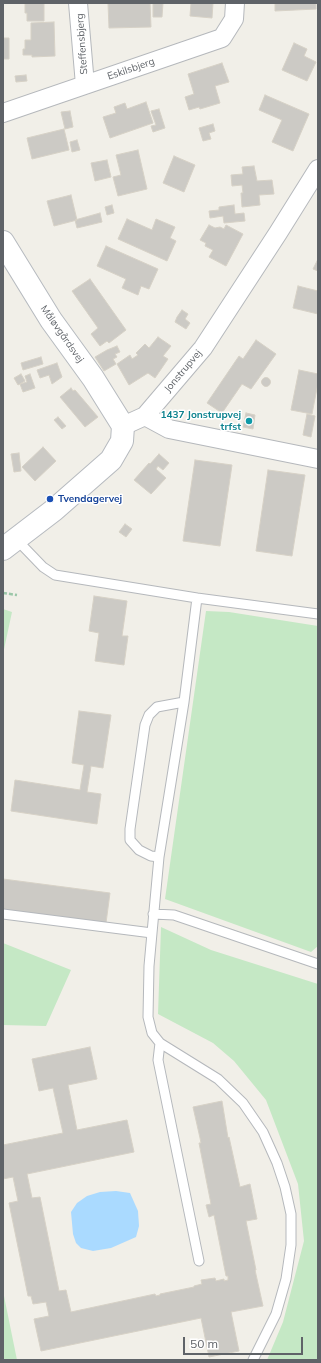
<!DOCTYPE html>
<meta charset="utf-8">
<style>
body{margin:0}
#map{position:relative;width:321px;height:1363px;overflow:hidden;background:#f1efe8;font-family:Mulish,sans-serif}
canvas{display:block}
.frame{position:absolute;inset:0;border:4px solid #5f6368;pointer-events:none}
.scale{position:absolute;left:183px;top:1337px;width:120px;height:18px;box-sizing:border-box;border:2px solid #5f6368;border-top:0;padding-left:5px;font-size:12px;line-height:14px;white-space:nowrap;color:#5f6368;-webkit-text-stroke:3px #fff;paint-order:stroke}
</style>
<div id="map">
<canvas width="321" height="1363"></canvas>
<div class="frame"></div>
<div class="scale">50 m</div>
</div>
<script>
const context = document.querySelector('canvas').getContext('2d');
context.lineJoin = 'round';
function fillPath(path, color) { context.fillStyle = color; context.fill(path, 'evenodd'); }
const poly = rows => new Path2D(rows.map(r => 'M' + r).join(''));
function strokePath(path, color, width, dash) { context.strokeStyle = color; context.lineWidth = width; context.lineCap = dash ? 'butt' : 'round'; context.setLineDash(dash || []); context.stroke(path); }
function label(font, color, halo, rows, align = 'center') {
  context.font = font + ' Mulish,sans-serif'; context.lineWidth = 3; context.setLineDash([]); context.textBaseline = 'middle'; context.strokeStyle = halo; context.fillStyle = color; for (const [text, x, y, turn = 0] of rows) {
    context.save(); context.translate(x, y); context.rotate((+turn || 0) * Math.PI / 180); context.textAlign = isNaN(turn) ? turn : align; if (halo) context.strokeText(text, 0, 0); context.fillText(text, 0, 0); context.restore();
  }
}
const green = poly([
 [3,609,12,612,3,654],
 [206,611,229,612,318,626,318,946,311,952,165,899],
 [161,927,211,950,318,984,318,1360,267,1360,283,1322,304,1241,298,1184,266,1100,234,1061,213,1043,158,1014],
 [3,943,71,970,46,1026,3,1025],
 [3,1291,17,1360,3,1360]
]);
const water = poly([
 [116,1191,130,1193,138,1211,139,1226,136,1237,111,1248,93,1251,81,1248,76,1243,73,1234,71,1212,77,1203,87,1196,100,1192]
]);
const building = poly([
 [25,3,44,3,44,21,27,21,27,13,25,13,25,3],
 [108,3,150,3,151,27,109,28,108,3],
 [153,3,163,3,162,17,153,17,153,3],
 [191,3,213,3,212,18,190,16,191,3],
 [275,3,316,3,316,9,275,11,275,3],
 [54,22,55,56,32,57,32,55,23,55,23,49,25,49,25,40,31,40,31,23,54,22],
 [3,38,9,38,9,59,3,59,3,38],
 [294,43,307,49,304,56,316,62,307,81,282,70,294,43],
 [222,63,229,82,215,86,220,103,200,109,199,107,189,110,185,97,194,94,188,74,222,63],
 [26,75,27,81,16,82,15,76,26,75],
 [265,95,309,114,293,151,272,142,282,120,259,110,265,95],
 [146,102,153,123,110,138,103,117,116,113,114,107,125,103,127,109,146,102],
 [159,109,165,128,153,132,151,126,156,125,151,111,159,109],
 [70,111,73,127,65,129,61,112,70,111],
 [213,124,215,131,209,133,211,139,203,141,199,128,213,124],
 [64,129,69,150,32,159,27,138,64,129],
 [77,140,80,150,72,152,70,142,77,140],
 [138,150,147,189,118,196,113,177,121,175,116,155,138,150],
 [174,156,195,165,184,192,163,183,174,156],
 [107,160,111,177,95,181,91,163,107,160],
 [254,166,257,181,272,180,274,194,259,195,260,205,242,207,241,193,243,193,242,185,232,186,231,175,243,174,242,167,254,166],
 [71,195,77,220,54,226,47,201,71,195],
 [112,205,114,213,107,215,105,207,112,205],
 [234,205,235,214,244,213,245,221,224,223,223,216,210,218,209,211,219,210,219,207,234,205],
 [100,213,102,222,77,228,75,220,100,213],
 [127,219,152,230,156,219,175,227,170,238,176,241,167,261,118,239,127,219],
 [209,225,215,228,220,227,224,229,226,225,243,234,226,266,209,257,213,250,205,246,206,243,200,240,209,225],
 [106,246,158,269,149,289,141,286,138,295,122,288,126,279,97,266,106,246],
 [318,259,318,271,313,269,318,259],
 [90,279,126,330,109,343,107,341,100,346,91,334,98,328,72,291,90,279],
 [298,286,318,291,318,314,293,308,298,286],
 [182,310,188,314,185,319,190,323,186,329,175,322,177,317,182,310],
 [158,337,171,346,163,356,168,359,155,378,148,373,129,385,117,364,130,355,132,359,138,355,136,353,145,344,149,348,158,337],
 [256,340,276,354,251,389,242,384,222,413,207,403,239,356,243,359,256,340],
 [117,346,120,352,115,354,117,357,113,359,116,364,104,371,95,357,107,350,117,346],
 [41,357,43,364,23,370,21,363,41,357],
 [57,363,62,377,52,384,49,375,40,378,37,370,57,363],
 [299,370,318,374,318,383,312,414,291,410,299,370],
 [21,374,25,381,18,385,14,378,21,374],
 [30,374,35,388,23,392,20,384,27,382,25,376,30,374],
 '261.5 382a4.5 4.5 0 1 1 9 0a4.5 4.5 0 1 1-9 0Z',
 [71,388,73,391,75,390,98,417,85,427,60,397,71,388],
 [246,413,255,415,253,429,243,427,246,413],
 [307,414,315,416,311,437,303,435,307,414],
 [58,417,66,426,62,429,54,420,58,417],
 [43,447,56,461,35,481,22,467,43,447],
 [19,453,21,471,14,472,11,454,19,453],
 [159,454,169,463,163,470,158,466,156,469,166,478,151,494,134,480,149,463,150,464,159,454],
 [195,460,232,465,220,546,183,541,195,460],
 [268,470,305,475,292,556,256,551,268,470],
 [125,524,132,529,126,537,119,532,125,524],
 [94,596,127,601,122,636,128,636,124,665,95,661,99,633,89,631,94,596],
 [79,711,111,715,103,768,91,766,87,792,101,794,97,824,11,811,15,780,80,790,84,765,72,763,79,711],
 [3,879,110,893,106,923,3,910,3,879],
 [90,1047,97,1079,68,1085,77,1130,127,1120,134,1152,27,1174,32,1198,40,1197,59,1291,66,1290,71,1312,155,1294,156,1296,160,1295,160,1294,194,1287,194,1286,202,1284,201,1280,215,1278,216,1281,224,1279,224,1281,228,1280,228,1276,226,1276,214,1215,209,1217,206,1205,211,1204,199,1143,201,1143,200,1138,193,1107,222,1101,228,1138,229,1137,240,1187,250,1184,257,1219,246,1221,256,1270,255,1270,263,1306,231,1312,239,1351,209,1357,201,1318,41,1351,34,1319,49,1316,46,1302,33,1304,31,1296,28,1296,9,1203,18,1201,13,1177,3,1179,3,1145,63,1133,53,1088,39,1091,32,1059,90,1047]
]);
const path = poly([
 [3,593,17,595]
]);
const lane = poly([
 [16,539,43,567,55,575,197,598],
 [159,857,151,856,139,850,130,840,130,829,145,725,149,715,157,707,184,702],
 [3,914,152,933],
 [153,914,174,915,318,964],
 [160,1043,158,1060,199,1261],
 [253,1360,276,1314,286,1279,291,1245,291,1214,285,1187,277,1163,263,1132,243,1103,218,1079,160,1043,152,1033,148,1017,149,966,152,933,159,857,184,702,197,598,318,614]
]);
const street = poly([
 [78,3,85,85],
 [3,113,222,38,234,19,235,3],
 [145,416,169,429,318,459],
 [123,426,145,416,203,348,278,233,318,169]
]);
const secondary = poly([
 [3,242,51,320,93,378,123,426,122,441,111,460,54,510,3,549]
]);
const markers = [
 [249,421,4,"#0f9aa8"],
 [50,499,4,"#1a4fb4"]
];
const streetNames = [
 ["Steffensbjerg",82,44,-94],
 ["Eskilsbjerg",131,69,-19],
 ["Måløvgårdsvej",62,334,55],
 ["Jonstrupvej",183,371,-50]
];
const cultureNames = [
 ["1437 Jonstrupvej",241,415],
 ["trfst",241,427]
];
const transitNames = [
 ["Tvendagervej",58,499]
];
fillPath(green, '#c5e8c5');
fillPath(water, '#aadaff');
fillPath(building, '#cccac5');
strokePath(building, '#d6d1c6', 1);
strokePath(lane, '#b5b8bc', 11);
strokePath(street, '#b5b8bc', 20);
strokePath(secondary, '#b6babf', 24);
strokePath(path, '#9cc7a9', 2.5, [4, 2]);
strokePath(lane, '#fff', 9);
strokePath(street, '#fff', 18);
strokePath(secondary, '#fff', 22);
for (const [x, y, r, color] of markers) { const dot = new Path2D(); dot.arc(x, y, r, 0, 2 * Math.PI); context.fillStyle = color; context.fill(dot); strokePath(dot, '#fff', 1.5); }
label('10px', '#5f6368', '#fff', streetNames);
label('bold 10px', '#0d838f', '#fff', cultureNames, 'right');
label('bold 10px', '#164399', '#fff', transitNames, 'left');
</script>
